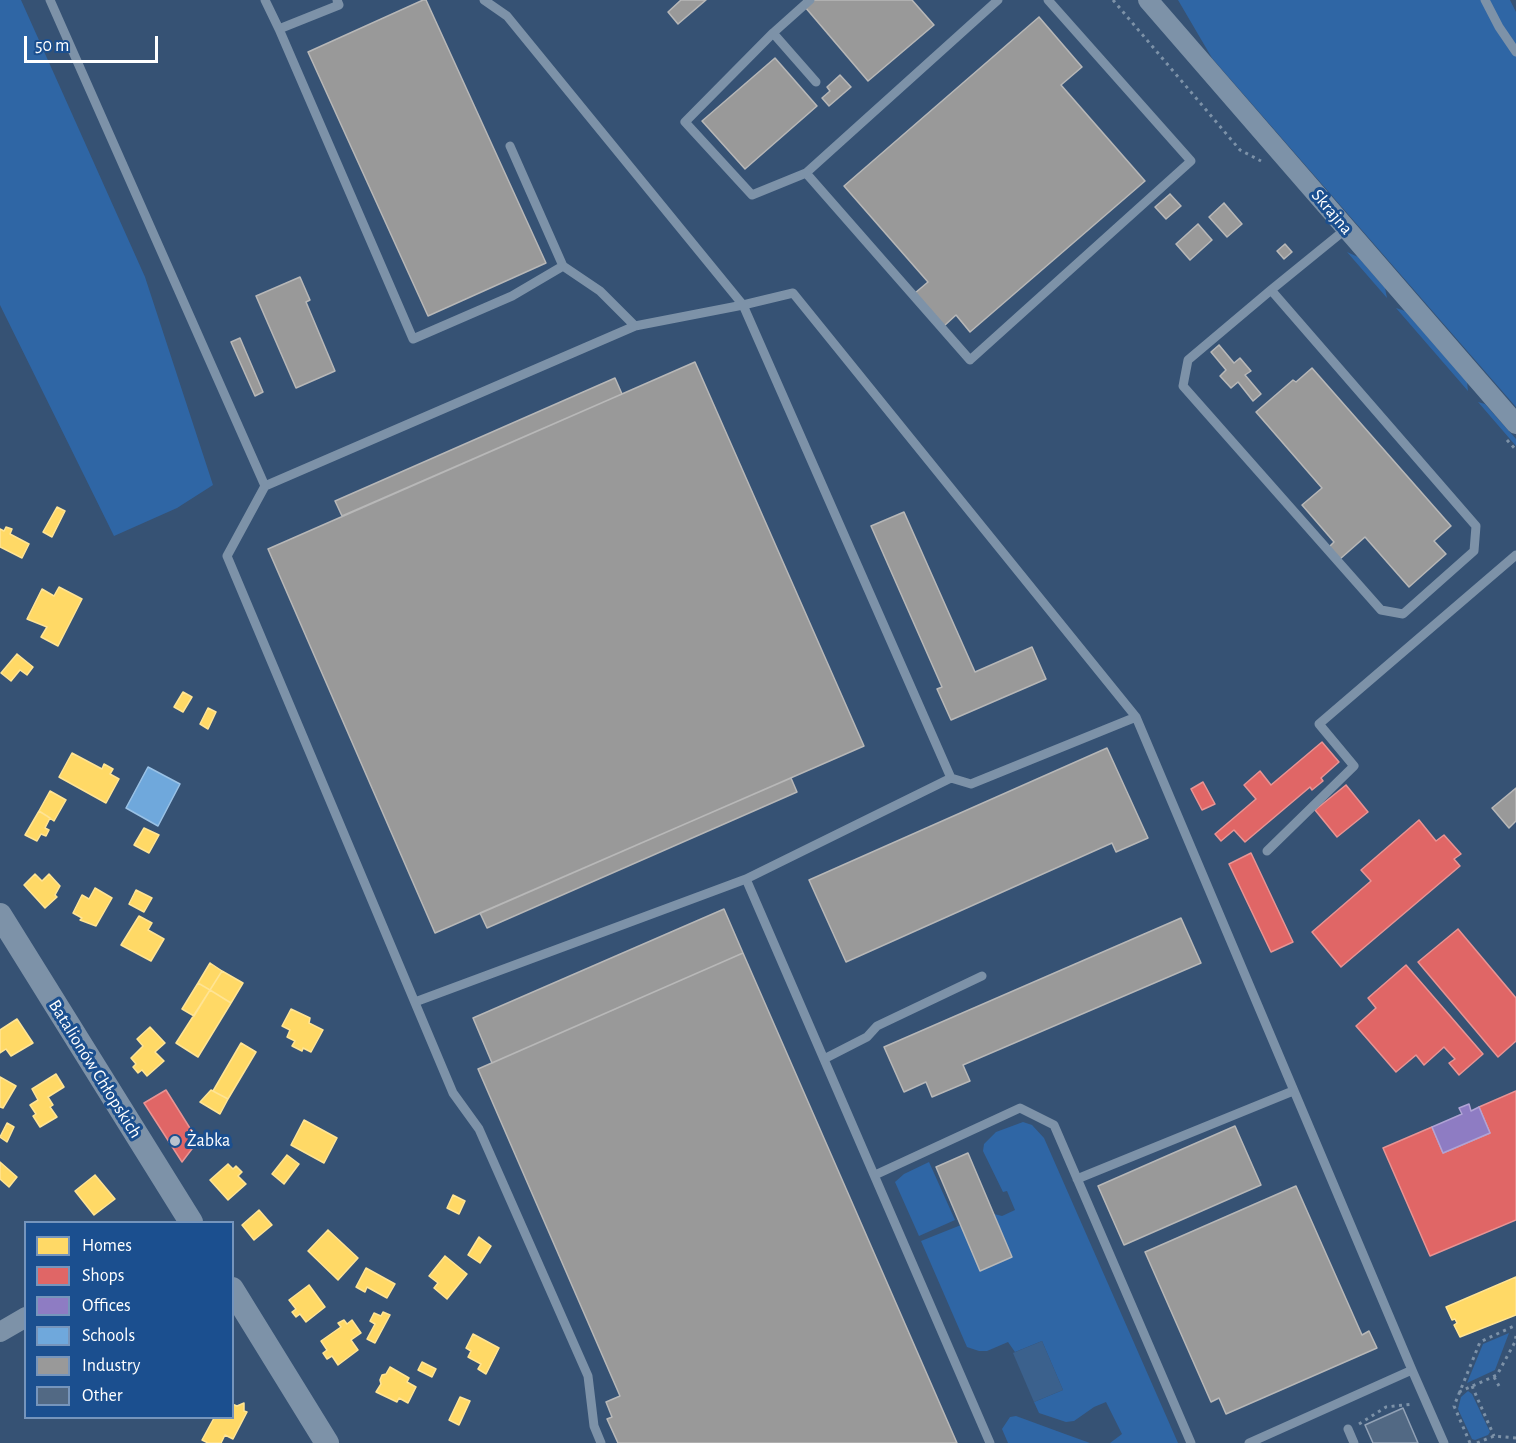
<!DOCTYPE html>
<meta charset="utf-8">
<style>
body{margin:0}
#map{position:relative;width:1516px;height:1443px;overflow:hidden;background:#365274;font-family:"Alegreya Sans",sans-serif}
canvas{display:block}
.legend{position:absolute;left:24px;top:1221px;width:210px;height:198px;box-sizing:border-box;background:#1b4f8f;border:2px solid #7695bc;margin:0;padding:8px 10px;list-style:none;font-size:18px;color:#fff}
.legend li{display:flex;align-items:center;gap:12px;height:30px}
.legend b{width:30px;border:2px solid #7695bc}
.scale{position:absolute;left:24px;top:36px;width:134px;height:27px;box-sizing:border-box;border:3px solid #fff;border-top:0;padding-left:8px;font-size:18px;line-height:21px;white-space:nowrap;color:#fff;-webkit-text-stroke:4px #1b4f8f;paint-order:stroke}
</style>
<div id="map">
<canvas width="1516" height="1443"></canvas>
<ul class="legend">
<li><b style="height:16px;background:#ffd966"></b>Homes</li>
<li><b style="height:16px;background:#e06666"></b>Shops</li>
<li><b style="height:16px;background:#8e7cc3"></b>Offices</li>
<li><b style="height:16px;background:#6fa8dc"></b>Schools</li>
<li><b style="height:16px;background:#999"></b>Industry</li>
<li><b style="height:16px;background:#526984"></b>Other</li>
</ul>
<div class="scale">50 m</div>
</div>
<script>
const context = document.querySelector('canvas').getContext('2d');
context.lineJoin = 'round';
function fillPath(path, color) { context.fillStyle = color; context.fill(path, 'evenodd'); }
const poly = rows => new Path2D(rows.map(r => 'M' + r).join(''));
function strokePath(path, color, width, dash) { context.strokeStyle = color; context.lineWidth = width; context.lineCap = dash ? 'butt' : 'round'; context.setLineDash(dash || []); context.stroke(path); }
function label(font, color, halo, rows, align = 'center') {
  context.font = font + ' "Alegreya Sans",sans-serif'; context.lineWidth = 6; context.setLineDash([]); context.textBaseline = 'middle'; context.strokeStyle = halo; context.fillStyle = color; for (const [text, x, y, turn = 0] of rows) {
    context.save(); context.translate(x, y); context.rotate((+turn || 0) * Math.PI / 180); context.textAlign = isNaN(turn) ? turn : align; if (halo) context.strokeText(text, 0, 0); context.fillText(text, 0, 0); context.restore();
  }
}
const green = poly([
 [0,0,21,0,145,277,213,485,177,508,114,536,0,305],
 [1178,0,1510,0,1516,12,1516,407,1212,58],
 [1347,252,1358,257,1385,288,1387,298],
 [1396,308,1405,311,1467,382,1468,391],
 [1478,402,1485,404,1516,439,1516,446],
 [1023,1122,1032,1125,1044,1138,1178,1443,1110,1443,1122,1434,1106,1402,1094,1407,1074,1421,1066,1422,1039,1413,1034,1402,1063,1390,1042,1341,1015,1352,1008,1342,987,1351,979,1351,967,1347,921,1241,961,1225,980,1271,1012,1257,994,1214,1002,1216,1015,1210,1007,1191,1003,1192,983,1151,984,1144,996,1132],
 [929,1162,955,1220,919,1236,895,1182,904,1174],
 [1509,1333,1495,1370,1467,1383,1483,1344],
 [1468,1391,1472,1394,1490,1432,1488,1435,1475,1440,1472,1439,1458,1409,1461,1397],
 [1016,1416,1065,1434,1090,1443,1008,1443,1002,1429,1010,1417]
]);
const water = poly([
 [1042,1341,1063,1390,1034,1402,1013,1353]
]);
const homes = poly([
 [57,507,65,511,52,537,43,532,57,507],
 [6,527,12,529,10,534,29,544,22,558,0,547,0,529,4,531,6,527],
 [59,587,82,599,58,646,41,637,47,627,27,619,42,589,54,596,59,587],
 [17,654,33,667,27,675,20,670,11,681,1,673,17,654],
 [183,692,192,697,183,712,174,707,183,692],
 [208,708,216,712,208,729,200,724,208,708],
 [72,753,102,769,104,764,113,769,110,774,119,779,106,803,59,777,72,753],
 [50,791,66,800,54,821,39,811,50,791],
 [39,811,50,818,45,828,49,830,46,836,41,834,37,841,25,835,39,811],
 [144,828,159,835,149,853,134,845,144,828],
 [35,874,42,881,49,874,60,886,55,895,57,897,45,908,24,885,35,874],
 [95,888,112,898,96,926,80,920,82,918,73,913,82,895,89,899,95,888],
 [136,890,152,898,144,912,129,904,136,890],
 [139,916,152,923,148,930,164,939,151,961,121,945,139,916],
 [210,963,222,971,210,990,198,983,210,963],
 [222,971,243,983,231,1003,210,990,222,971],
 [198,983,210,990,194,1016,182,1009,198,983],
 [210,990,231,1003,198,1057,176,1043,210,990],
 [291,1009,310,1018,309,1023,323,1030,311,1052,303,1048,302,1051,292,1046,295,1041,287,1037,290,1030,282,1026,291,1009],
 [17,1019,33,1043,11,1056,6,1049,0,1053,0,1030,17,1019],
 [150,1027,165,1043,155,1052,164,1061,147,1076,142,1070,138,1073,133,1067,136,1064,131,1058,143,1046,137,1039,150,1027],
 [241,1043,256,1052,228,1099,213,1091,241,1043],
 [56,1074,64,1087,48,1097,53,1105,50,1107,57,1117,40,1127,33,1116,36,1114,30,1105,38,1100,32,1089,56,1074],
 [0,1077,16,1086,3,1108,0,1107,0,1077],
 [211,1090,228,1099,220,1114,200,1102,211,1090],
 [304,1120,337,1138,324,1163,291,1145,304,1120],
 [7,1123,14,1127,7,1142,0,1137,7,1123],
 [287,1155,299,1164,284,1184,272,1174,287,1155],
 [0,1162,17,1177,9,1187,0,1179,0,1162],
 [228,1164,233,1169,236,1166,242,1172,238,1176,246,1184,228,1200,210,1180,228,1164],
 [95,1175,115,1199,94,1215,75,1191,95,1175],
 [453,1195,465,1201,459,1214,447,1208,453,1195],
 [259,1210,272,1225,254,1240,242,1225,259,1210],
 [328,1230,358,1258,338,1280,308,1251,328,1230],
 [479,1237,491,1246,480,1263,468,1255,479,1237],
 [445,1256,467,1274,447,1299,434,1288,438,1283,429,1276,445,1256],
 [366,1268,395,1284,387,1298,367,1287,365,1292,356,1287,366,1268],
 [1516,1277,1516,1315,1460,1337,1454,1325,1457,1323,1455,1319,1452,1320,1446,1307,1516,1277],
 [309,1285,325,1307,306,1322,300,1314,296,1317,292,1312,296,1309,289,1300,309,1285],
 [383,1312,390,1315,375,1343,367,1339,375,1324,370,1321,374,1313,381,1316,383,1312],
 [344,1320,347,1324,352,1320,361,1333,351,1340,358,1350,338,1365,332,1356,327,1359,323,1353,327,1350,321,1341,341,1327,338,1323,344,1320],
 [473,1334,499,1348,486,1374,478,1369,481,1364,468,1357,471,1351,466,1348,473,1334],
 [422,1362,436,1369,432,1377,418,1370,422,1362],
 [390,1367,409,1378,407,1382,416,1387,408,1403,399,1398,397,1402,376,1392,381,1384,380,1380,382,1375,386,1374,390,1367],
 [460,1397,470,1401,459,1425,449,1420,460,1397],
 [244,1403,244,1411,247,1412,233,1439,225,1435,221,1443,208,1443,202,1440,214,1418,232,1418,232,1404,237,1406,244,1403]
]);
const shops = poly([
 [1322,742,1339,762,1321,778,1323,781,1312,790,1310,787,1245,842,1234,830,1221,841,1215,834,1256,799,1244,785,1260,771,1271,785,1322,742],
 [1203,782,1215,804,1202,810,1191,789,1203,782],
 [1346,785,1368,812,1337,837,1315,810,1346,785],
 [1419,820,1436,841,1444,835,1461,854,1454,859,1460,866,1341,967,1312,932,1371,881,1361,870,1419,820],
 [1251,853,1293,942,1271,952,1229,864,1251,853],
 [1458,929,1516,998,1516,1041,1498,1057,1418,962,1458,929],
 [1406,965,1483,1054,1459,1075,1449,1063,1455,1059,1444,1047,1424,1065,1416,1055,1396,1072,1356,1026,1376,1008,1368,998,1406,965],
 [166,1090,198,1141,182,1162,144,1103,166,1090],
 [1516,1091,1516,1220,1430,1256,1383,1148,1432,1127,1443,1153,1490,1133,1479,1107,1516,1091]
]);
const offices = poly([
 [1469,1104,1471,1111,1479,1107,1490,1133,1443,1153,1432,1127,1462,1114,1459,1108,1469,1104]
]);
const schools = poly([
 [148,767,180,784,158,826,126,808,148,767]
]);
const industry = poly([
 [423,0,426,0,546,263,428,316,308,52,423,0],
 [681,0,706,0,678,24,668,12,681,0],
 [813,0,912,0,934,25,868,81,805,7,813,0],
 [1039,17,1082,67,1061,85,1145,181,970,332,956,315,944,326,915,293,928,282,844,186,1039,17],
 [775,58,817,106,745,169,702,121,775,58],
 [840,75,851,87,829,106,822,98,830,91,827,87,840,75],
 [1170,194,1181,206,1166,219,1155,207,1170,194],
 [1224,203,1242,224,1227,237,1209,217,1224,203],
 [1198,224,1212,240,1190,260,1176,244,1198,224],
 [1285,244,1292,252,1284,259,1277,251,1285,244],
 [300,277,310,300,306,302,335,371,296,388,256,296,300,277],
 [240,338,263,392,255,396,231,342,240,338],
 [1219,345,1234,363,1240,358,1251,371,1245,375,1261,394,1253,401,1238,382,1231,388,1220,376,1226,370,1211,352,1219,345],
 [695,362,864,746,435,933,268,549,695,362],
 [1312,368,1451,526,1434,541,1446,554,1409,587,1365,537,1340,559,1329,547,1334,542,1302,505,1322,488,1256,412,1293,380,1296,382,1312,368],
 [615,378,622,394,342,516,335,501,615,378],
 [904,512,975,672,1032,647,1046,679,951,720,937,689,942,687,871,526,904,512],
 [1107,748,1148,838,1116,852,1112,843,846,962,809,880,1107,748],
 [791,778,797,792,487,928,480,913,791,778],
 [1516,788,1516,821,1509,828,1492,808,1516,788],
 [724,909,743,953,492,1063,473,1018,724,909],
 [1181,918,1201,963,963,1065,970,1081,932,1097,926,1082,904,1092,884,1047,1181,918],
 [743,953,844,1184,957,1443,618,1443,607,1419,612,1417,606,1402,620,1396,478,1069,743,953],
 [1235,1126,1261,1185,1124,1245,1098,1186,1235,1126],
 [968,1153,1012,1257,980,1271,936,1167,968,1153],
 [1296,1186,1362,1335,1369,1331,1377,1348,1226,1414,1219,1398,1211,1402,1145,1252,1296,1186]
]);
const building = poly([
 [1403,1408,1418,1443,1373,1443,1365,1425,1403,1408]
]);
const path = poly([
 [1113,0,1240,150,1261,161],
 [1507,440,1516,450],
 [1494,1377,1499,1386],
 [1472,1386,1494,1436],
 [1459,1392,1497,1375,1515,1342,1516,1336],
 [1359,1424,1386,1407,1413,1404],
 [1470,1443,1454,1406,1480,1342,1516,1325],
 [1477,1443,1494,1436,1516,1438]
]);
const service = poly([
 [50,0,265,486],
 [265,0,279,29],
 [337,0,339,5,279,29,413,339,512,296,563,266],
 [484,0,507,16,743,305,793,293,1136,717,1412,1370,1249,1443],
 [998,0,806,173,970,360,1191,161,1048,0],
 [1485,0,1499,27,1516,52],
 [773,33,816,82],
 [510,146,563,266,600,291,635,326],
 [806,173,752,195,685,122,773,33,810,0],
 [1271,290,1476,526,1474,551,1403,614,1381,610,1183,386,1188,360,1271,290,1346,229],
 [951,778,971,784,1136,717],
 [1267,851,1354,766,1319,724,1516,555],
 [415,1002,746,879],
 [824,1059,867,1037,877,1026,982,976],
 [875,1175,1020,1108,1054,1125,1191,1443],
 [1077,1179,1293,1091],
 [1412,1370,1444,1443],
 [1348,1429,1354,1443],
 [601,1443,594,1426,588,1376,479,1129,453,1093,227,556,265,486,635,326,743,305,951,778,746,879,990,1443]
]);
const minor = poly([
 [1148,0,1516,424],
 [0,1332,26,1317]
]);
const tertiary = poly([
 [0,915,191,1222],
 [232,1289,327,1443]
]);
const markers = [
 [175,1141,6,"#b9c2ce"]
];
const streetNames = [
 ["Skrajna",1332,212,50],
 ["Batalionów Chłopskich",95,1069,58]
];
const poiNames = [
 ["Żabka",187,1141]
];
fillPath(green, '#2f66a5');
fillPath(water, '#3b618d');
fillPath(homes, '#ffd966');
strokePath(homes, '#ffe494', 1.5);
fillPath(shops, '#e06666');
strokePath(shops, '#e99494', 1.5);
fillPath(offices, '#8e7cc3');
strokePath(offices, '#b0a3d5', 1.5);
fillPath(schools, '#6fa8dc');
strokePath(schools, '#9ac2e6', 1.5);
fillPath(industry, '#999');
strokePath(industry, '#b8b8b8', 1.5);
fillPath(building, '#526984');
strokePath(building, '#92a2b6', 1.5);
strokePath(path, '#7d92a8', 3, [3, 4.5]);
strokePath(service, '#7d92a8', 9);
strokePath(minor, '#7d92a8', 20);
strokePath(tertiary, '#7d92a8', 24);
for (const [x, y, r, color] of markers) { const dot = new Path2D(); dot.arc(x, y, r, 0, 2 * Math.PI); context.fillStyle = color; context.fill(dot); strokePath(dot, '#1b4f8f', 2); }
label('18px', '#fff', '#1b4f8f', streetNames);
label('18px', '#fff', '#1b4f8f', poiNames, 'left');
</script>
